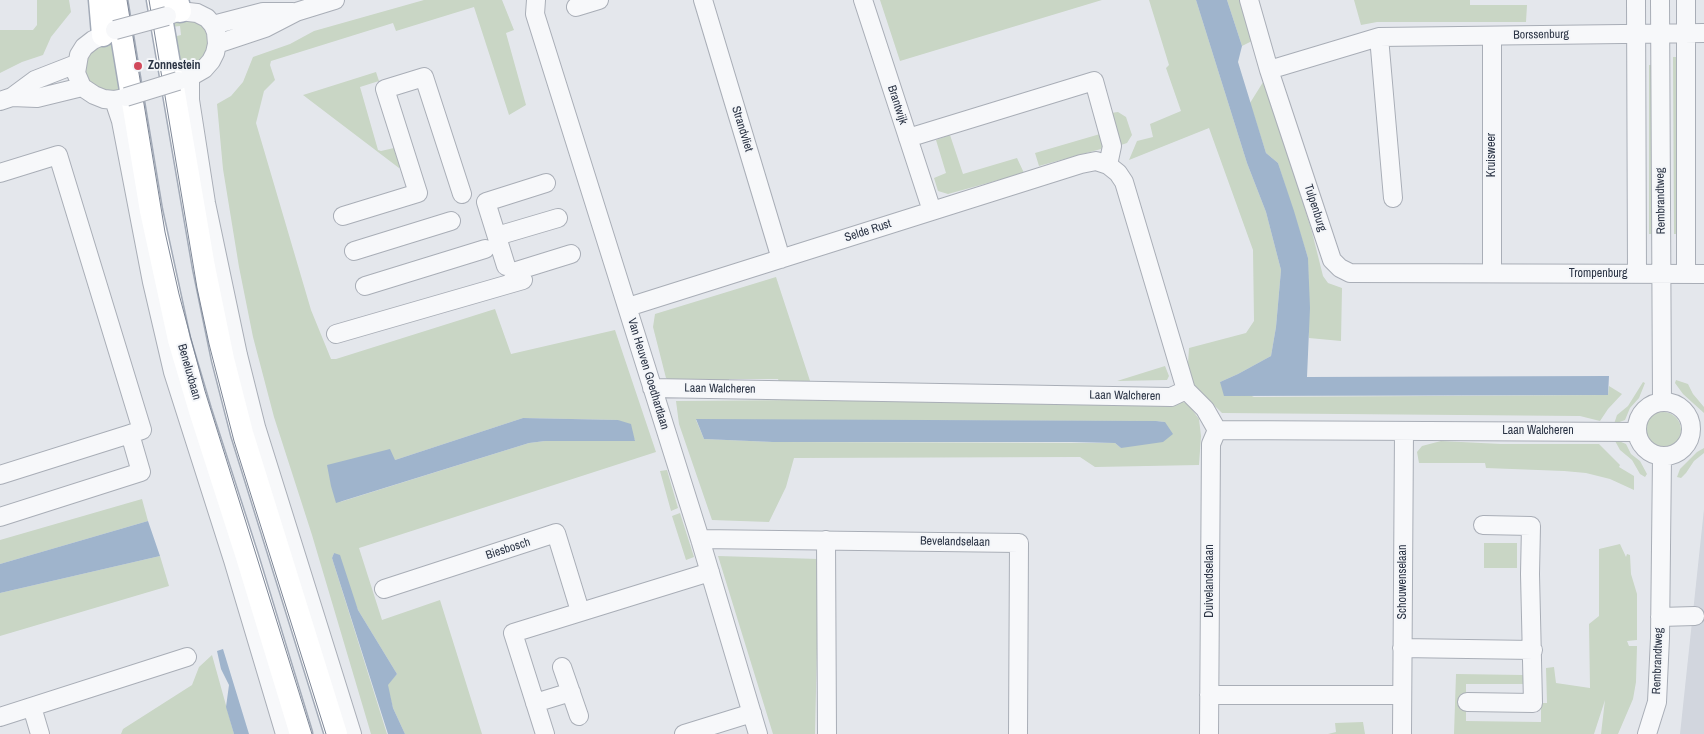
<!DOCTYPE html>
<style>
body{margin:0}
canvas{display:block;background:#e4e7ec}
</style>
<canvas width="1704" height="734"></canvas>
<script>
const context = document.querySelector('canvas').getContext('2d');
context.lineJoin = 'round';
function fillPath(path, color) { context.fillStyle = color; context.fill(path, 'evenodd'); }
const poly = rows => new Path2D(rows.map(r => 'M' + r).join(''));
function strokePath(path, color, width, dash) { context.strokeStyle = color; context.lineWidth = width; context.lineCap = dash ? 'butt' : 'round'; context.setLineDash(dash || []); context.stroke(path); }
function label(font, color, halo, rows, align = 'center') {
  context.font = font + ' "Archivo Narrow",sans-serif'; context.lineWidth = 4; context.setLineDash([]); context.textBaseline = 'middle'; context.strokeStyle = halo; context.fillStyle = color; for (const [text, x, y, turn = 0] of rows) {
    context.save(); context.translate(x, y); context.rotate((+turn || 0) * Math.PI / 180); context.textAlign = isNaN(turn) ? turn : align; if (halo) context.strokeText(text, 0, 0); context.fillText(text, 0, 0); context.restore();
  }
}
const built = poly([
 [1704,509,1704,734,1680,734]
]);
const green = poly([
 [37,0,69,0,71,12,51,37,43,55,22,62,0,73,0,30,33,30,37,25],
 [424,0,502,0,514,30,506,33,526,105,509,115,474,7,396,31,393,23,271,61,270,65,275,80,264,91,256,123,311,310,331,359,336,359,495,309,511,354,615,330,656,452,359,548,382,620,440,600,482,734,405,734,393,708,387,685,397,674,358,610,334,553,332,558,387,734,371,734,312,535,274,417,253,337,239,267,223,169,217,104,231,96,243,82,253,57,290,44,314,31],
 [523,418,618,420,635,440,545,441,529,443,340,502,395,460],
 [880,0,1102,0,900,61],
 [1149,0,1196,0,1247,163,1266,212,1281,270,1276,327,1271,356,1238,374,1220,382,1254,397,1608,395,1609,386,1622,394,1608,409,1600,421,1580,416,1222,413,1187,379,1189,348,1246,333,1254,321,1253,250,1209,128,1129,160,1137,141,1153,137,1150,124,1181,111,1166,68,1169,65],
 [1227,0,1241,0,1252,41,1242,46],
 [1354,0,1470,0,1470,5,1527,5,1526,22,1377,22,1361,25],
 [185,19,197,22,201,25,205,30,209,44,205,58,181,72,173,37,181,35,180,26,171,27,173,23],
 [112,41,123,88,120,91,111,93,90,85,85,75,84,62,93,47],
 [1673,57,1681,57,1680,234,1674,234],
 [1649,65,1655,65,1655,234,1649,234],
 [376,72,379,81,360,87,378,150,381,151,394,148,400,167,399,168,303,95],
 [1265,79,1312,232,1323,276,1328,283,1342,288,1341,341,1309,338,1308,258,1278,163,1266,153,1250,103],
 [1118,112,1126,117,1132,135,1127,143,1121,145,1111,113],
 [1100,134,1104,143,1101,149,1039,166,1035,153],
 [950,135,963,174,1017,158,1024,173,948,194,938,191,934,178,946,173,936,140],
 [776,277,812,387,781,387,778,379,729,379,727,386,676,384,666,378,653,327,655,314],
 [1165,366,1169,376,1167,380,1117,381],
 [1676,380,1688,384,1693,394,1704,407,1704,413,1683,394,1675,383],
 [1643,382,1645,383,1639,398,1630,408,1625,420,1614,424,1617,415,1628,406],
 [799,400,1045,403,1106,401,1183,402,1188,404,1199,419,1201,436,1199,465,1095,467,1080,457,794,458,786,487,769,522,712,520,679,424,676,401],
 [696,420,1156,421,1165,422,1121,448,1115,443,773,442,704,439],
 '1645 430a18 18 0 1 1 36 0a18 18 0 1 1-36 0Z',
 [1614,439,1626,444,1631,454,1640,461,1647,474,1645,477,1640,474,1632,460,1620,450],
 [1441,441,1501,444,1599,444,1620,465,1619,467,1634,476,1634,490,1610,479,1586,473,1564,471,1486,468,1485,463,1419,463,1417,452,1422,446],
 [1704,448,1704,453,1694,461,1686,473,1681,478,1677,477,1680,469,1697,452],
 [667,470,678,508,671,511,660,471],
 [142,499,148,521,0,564,0,540],
 [680,513,694,557,686,560,672,516],
 [1484,543,1517,543,1517,568,1484,568],
 [1620,544,1626,557,1627,554,1630,555,1631,574,1637,594,1637,640,1627,641,1629,646,1637,646,1636,682,1633,699,1618,734,1601,734,1605,700,1594,734,1454,734,1456,674,1524,675,1525,684,1466,684,1466,721,1541,722,1541,703,1547,703,1546,668,1554,667,1556,683,1590,688,1589,624,1599,616,1599,549],
 [160,556,169,586,0,636,0,593],
 [718,556,819,559,815,734,773,734],
 [212,655,234,734,121,734,123,729,192,685,199,667],
 [1363,722,1365,734,1328,734,1336,732,1335,723]
]);
const water = poly([
 [1196,0,1227,0,1242,46,1238,62,1266,153,1278,163,1294,211,1308,258,1310,308,1307,377,1609,376,1608,395,1224,396,1220,382,1238,374,1271,356,1276,327,1281,270,1266,212,1247,163],
 [523,418,618,420,631,424,635,441,545,441,529,443,336,503,331,486,327,465,390,449,395,460],
 [696,419,1156,421,1165,422,1173,434,1163,442,1121,448,1115,443,1071,442,773,442,704,439],
 [148,521,160,556,0,593,0,564],
 [334,553,340,555,358,610,397,674,388,685,393,708,405,734,388,734,332,558],
 [223,649,249,734,234,734,226,707,229,685,221,669,217,651]
]);
const minor = poly([
 [536,0,535,14,700,539,758,734],
 [703,0,781,259],
 [863,0,932,211],
 [1249,0,1269,70,1332,260,1340,268,1350,273,1704,274],
 [1636,0,1637,274],
 [1660,0,1662,402],
 [1686,0,1686,274],
 [576,7,599,0],
 [169,15,180,11,197,13,207,18,213,25,216,32,217,44,215,53,211,61,204,69,190,77,180,80],
 [213,25,263,12,293,12],
 [115,30,93,40,84,47,79,55,76,73,82,87,94,95,104,99,114,100,124,98],
 [1379,37,1393,198],
 [217,44,265,28,296,12,335,0],
 [1269,70,1379,37,1704,33],
 [190,77,190,100,206,203,238,355,256,427,352,734],
 [12,97,35,80,76,64],
 [114,100,121,121,152,282,173,372,233,560,285,734],
 [0,101,12,97,37,98,82,87],
 [908,138,1094,81,1112,146,1108,165],
 [0,173,58,155,142,430,130,434,141,472,0,517],
 [343,216,418,193,385,89,424,77,462,194],
 [497,236,558,218],
 [354,251,451,221],
 [506,266,486,202,546,183],
 [513,272,571,254],
 [1492,273,1492,36],
 [365,286,485,249],
 [628,307,1081,164,1096,161,1108,165,1118,173,1124,182,1186,390,1205,409,1217,430,1637,432],
 [336,334,523,280],
 [652,388,1171,397,1186,390],
 '1637 429a27 27 0 1 1 54 0a27 27 0 1 1-54 0Z',
 [0,475,130,434],
 [700,539,1019,543,1018,734],
 [826,540,827,734],
 [384,589,556,533,580,611],
 [1660,617,1695,616],
 [1402,648,1533,650],
 [562,667,579,716],
 [1209,695,1402,695],
 [1467,702,1533,703,1530,574,1531,526,1483,525],
 [535,703,571,692],
 [32,707,40,734],
 [0,717,187,657],
 [545,734,513,633,710,572],
 [684,734,752,713],
 [1209,734,1211,444,1217,430],
 [1402,734,1404,431],
 [1647,734,1657,702,1660,638,1662,457]
]);
const major = poly([
 [100,0,103,35],
 [116,0,151,211,179,340,200,411,247,557,301,734],
 [158,0,204,267,223,359,242,433,336,734],
 [177,0,180,11]
]);
const tram = poly([
 [127,0,165,232,179,294,205,391,312,734],
 [149,0,197,288,209,344,234,441,326,734]
]);
const minorBridge = poly([
 [115,30,167,16],
 [126,97,178,81]
]);
const markers = [
 [138,66,5,"#d1495b"]
];
const streetNames = [
 ["Borssenburg",1541,35,-1],
 ["Brantwijk",897,105,72],
 ["Strandvliet",742,129,73],
 ["Kruisweer",1492,155,-90],
 ["Rembrandtweg",1661,201,-91],
 ["Tulpenburg",1315,208,72],
 ["Selde Rust",868,231,-18],
 ["Trompenburg",1598,274],
 ["Beneluxbaan",189,372,74],
 ["Van Heuven Goedhartlaan",648,374,73],
 ["Laan Walcheren",720,389,1],
 ["Laan Walcheren",1125,396,1],
 ["Laan Walcheren",1538,431],
 ["Bevelandselaan",955,542,1],
 ["Biesbosch",508,549,-18],
 ["Duivelandselaan",1210,581,-90],
 ["Schouwenselaan",1403,582,-90],
 ["Rembrandtweg",1658,661,-88]
];
const poiNames = [
 ["Zonnestein",148,66]
];
fillPath(built, '#d2d6de');
fillPath(green, '#c9d6c5');
fillPath(water, '#9fb4cc');
strokePath(minor, '#a9aeb7', 20);
strokePath(major, '#a3abb8', 25);
strokePath(minor, '#f7f8fa', 18);
strokePath(major, '#fff', 22);
strokePath(tram, '#7d8696', 1);
strokePath(minorBridge, '#a9aeb7', 20, []);
strokePath(minorBridge, '#f7f8fa', 18);
for (const [x, y, r, color] of markers) { const dot = new Path2D(); dot.arc(x, y, r, 0, 2 * Math.PI); context.fillStyle = color; context.fill(dot); strokePath(dot, '#f4f6f9', 2); }
label('12px', '#2b3445', '#f4f6f9', streetNames);
label('bold 12px', '#2b3445', '#f4f6f9', poiNames, 'left');
</script>
